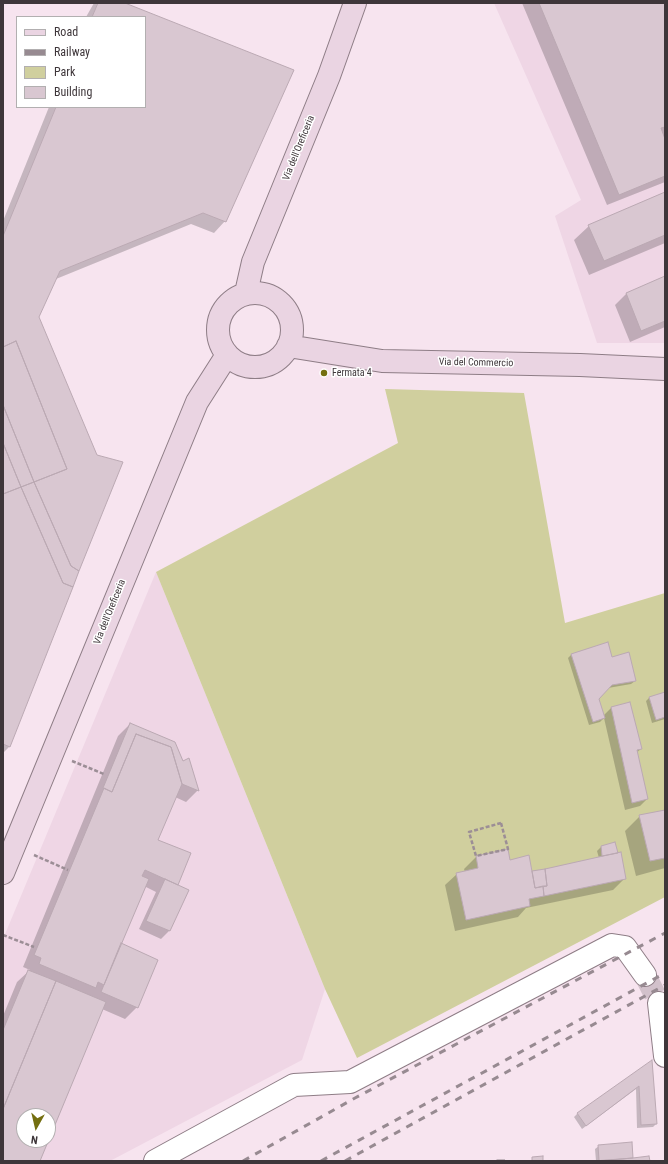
<!DOCTYPE html>
<style>
body{margin:0}
#map{position:relative;width:668px;height:1164px;overflow:hidden;background:#f7e4ef;font-family:"Roboto Condensed",sans-serif}
canvas{display:block}
.frame{position:absolute;inset:0;border:4px solid #3e363a;pointer-events:none}
.legend{position:absolute;left:16px;top:16px;width:130px;height:92px;box-sizing:border-box;background:#fff;border:1px solid #b2afb0;margin:0;padding:5px 7px;list-style:none;font-size:12px;color:#3e363a}
.legend li{display:flex;align-items:center;gap:8px;height:20px}
.legend b{width:20px;border:1px solid #b2afb0}
.north{position:absolute;left:16px;top:1108px;width:40px;height:40px;box-sizing:border-box;background:#fff;border:1px solid #b2afb0;border-radius:50%;rotate:188deg;font-size:11px;font-weight:700;line-height:16px;text-align:center;color:#3e363a}
.north::after{content:'';display:block;margin:auto;width:14px;height:18px;background:#746f10;clip-path:polygon(50% 0,100% 100%,50% 72%,0 100%)}
</style>
<div id="map">
<canvas width="668" height="1164"></canvas>
<div class="frame"></div>
<ul class="legend">
<li><b style="height:5px;background:#ead4e2"></b>Road</li>
<li><b style="height:5px;background:#978a91"></b>Railway</li>
<li><b style="height:11px;background:#d0cf9e"></b>Park</li>
<li><b style="height:11px;background:#d9c7d1"></b>Building</li>
</ul>
<div class="north">N</div>
</div>
<script>
const context = document.querySelector('canvas').getContext('2d');
context.lineJoin = 'round';
function fillPath(path, color) { context.fillStyle = color; context.fill(path, 'evenodd'); }
const poly = rows => new Path2D(rows.map(r => 'M' + r).join(''));
function strokePath(path, color, width, dash) { context.strokeStyle = color; context.lineWidth = width; context.lineCap = dash ? 'butt' : 'round'; context.setLineDash(dash || []); context.stroke(path); }
function label(font, color, halo, rows, align = 'center') {
  context.font = font + ' "Roboto Condensed",sans-serif'; context.lineWidth = 3; context.setLineDash([]); context.textBaseline = 'middle'; context.strokeStyle = halo; context.fillStyle = color; for (const [text, x, y, turn = 0] of rows) {
    context.save(); context.translate(x, y); context.rotate((+turn || 0) * Math.PI / 180); context.textAlign = isNaN(turn) ? turn : align; if (halo) context.strokeText(text, 0, 0); context.fillText(text, 0, 0); context.restore();
  }
}
const built = poly([
 [494,3,665,3,665,343,597,343,555,216,581,200],
 [156,572,325,989,302,1060,110,1161,3,1161,3,939],
 [24,1116,48,1116,48,1140,24,1140]
]);
const green = poly([
 [385,389,524,393,565,623,665,593,665,897,357,1058,325,989,156,572,398,443]
]);
const shadow = poly([
 [94,3,122,3,293,71,225,221,214,233,191,224,56,279,38,317,96,456,121,463,9,747,3,753,3,221,49,107,145,107,145,17,86,17],
 [522,3,665,3,665,182,607,205],
 [665,193,665,243,589,275,574,240,589,226],
 [665,278,665,327,630,342,615,305,626,294],
 [572,654,611,658,635,681,631,684,608,688,598,699,603,716,612,707,641,749,636,753,647,799,640,806,625,810,604,718,600,722,589,725,568,658],
 [665,693,665,719,652,723,646,701,649,698],
 [130,724,183,762,198,790,186,802,175,797,157,840,177,885,187,891,169,931,161,939,139,929,156,892,144,886,120,944,137,1007,125,1019,102,1009,48,1140,48,1116,24,1116,24,1140,48,1140,39,1161,3,1161,3,1016,17,982,30,970,23,967,118,736],
 [665,811,665,868,636,876,625,831,640,816],
 [614,844,625,878,613,890,526,908,518,917,455,931,445,885,457,874,465,872,464,869,476,857,507,850,509,861,532,874,599,858,597,851,601,847],
 [652,1062,656,1124,653,1127,637,1128,636,1089,582,1129,574,1117,577,1114],
 [599,1146,632,1159,649,1161,596,1161,595,1149],
 [497,1159,505,1159,505,1161,495,1161]
]);
const building = poly([
 [98,3,125,3,294,70,226,222,203,213,60,271,39,317,97,455,123,462,79,571,71,566,34,482,67,469,16,341,3,347,3,236,56,107,145,107,145,17,92,17,98,3],
 [539,3,665,3,665,127,661,128,665,139,665,176,619,195,539,3],
 [665,192,665,235,604,261,588,225,665,192],
 [665,276,665,321,641,331,626,293,665,276],
 [16,341,67,469,34,482,3,405,3,347,16,341],
 [3,405,34,482,21,487,3,443,3,405],
 [3,443,21,487,3,494,3,443],
 [34,482,71,566,79,571,73,587,63,583,21,487,34,482],
 [21,487,63,583,73,587,10,747,3,744,3,494,21,487],
 [608,642,612,657,629,652,636,681,612,685,599,699,605,718,593,722,571,654,608,642],
 [665,692,665,717,656,720,649,697,665,692],
 [630,702,642,749,637,750,648,799,632,803,611,707,630,702],
 [130,723,175,742,183,761,189,758,199,791,182,784,171,747,136,734,112,792,103,788,130,723],
 [136,734,171,747,182,784,158,840,191,853,178,885,145,870,142,876,149,879,104,985,98,982,96,988,39,964,41,958,34,955,104,788,112,792,136,734],
 [665,810,665,858,650,861,639,815,665,810],
 [615,842,618,853,602,856,601,846,615,842],
 [508,849,510,860,529,855,535,888,543,886,544,896,529,899,530,906,466,920,456,873,478,868,476,856,508,849],
 [621,852,626,879,544,896,543,886,547,886,545,869,621,852],
 [545,869,547,886,535,888,532,871,545,869],
 [165,879,189,890,170,931,146,921,165,879],
 [121,943,158,960,138,1008,101,992,121,943],
 [28,970,56,981,3,1109,3,1030,28,970],
 [56,981,106,1002,40,1161,3,1161,3,1109,56,981],
 [24,1116,48,1116,48,1140,24,1140,24,1116],
 [652,1060,657,1124,641,1125,639,1086,586,1126,577,1113,652,1060],
 [632,1142,633,1158,599,1161,598,1145,632,1142],
 [543,1156,543,1161,532,1161,532,1157,543,1156],
 [649,1156,650,1161,594,1161,633,1158,649,1156]
]);
const streetTunnel = poly([
 [645,975,659,1003]
]);
const path = poly([
 [72,761,104,774],
 [501,823,508,849,476,856,469,832,501,823],
 [34,855,68,870],
 [3,935,34,947]
]);
const street = poly([
 [659,1003,665,1056],
 [155,1161,294,1085,350,1082,612,945,625,947,645,975]
]);
const secondary = poly([
 '218 330a37 37 0 1 1 74 0a37 37 0 1 1-74 0Z',
 [246,293,253,262,329,76,355,3],
 [288,346,382,361,580,365,665,369],
 [3,873,197,402,227,355]
]);
const rail = poly([
 [243,1161,355,1098,665,933],
 [321,1161,665,973],
 [345,1161,665,985]
]);
const markers = [
 [324,373,4,"#746f10"]
];
const streetNames = [
 ["Via dell'Oreficeria",299,148,-68],
 ["Via del Commercio",476,363,1],
 ["Via dell'Oreficeria",110,612,-68]
];
const poiNames = [
 ["Fermata 4",332,373]
];
fillPath(built, '#efd6e5');
fillPath(green, '#d0cf9e');
fillPath(shadow, '#0003');
fillPath(building, '#d9c7d1');
strokePath(building, '#bba9b3', 1);
strokePath(streetTunnel, '#d2c1cb', 22, [22, 11]);
strokePath(street, '#8e7d86', 24);
strokePath(secondary, '#8e7d86', 24);
strokePath(path, '#9c8e96', 2.5, [4, 2]);
strokePath(street, '#fff', 22);
strokePath(secondary, '#ead4e2', 22);
strokePath(rail, '#978a91', 3, [7, 7]);
for (const [x, y, r, color] of markers) { const dot = new Path2D(); dot.arc(x, y, r, 0, 2 * Math.PI); context.fillStyle = color; context.fill(dot); strokePath(dot, '#fff', 1.5); }
label('10px', '#3e363a', '#fff', streetNames);
label('10px', '#3e363a', '#fff', poiNames, 'left');
</script>
